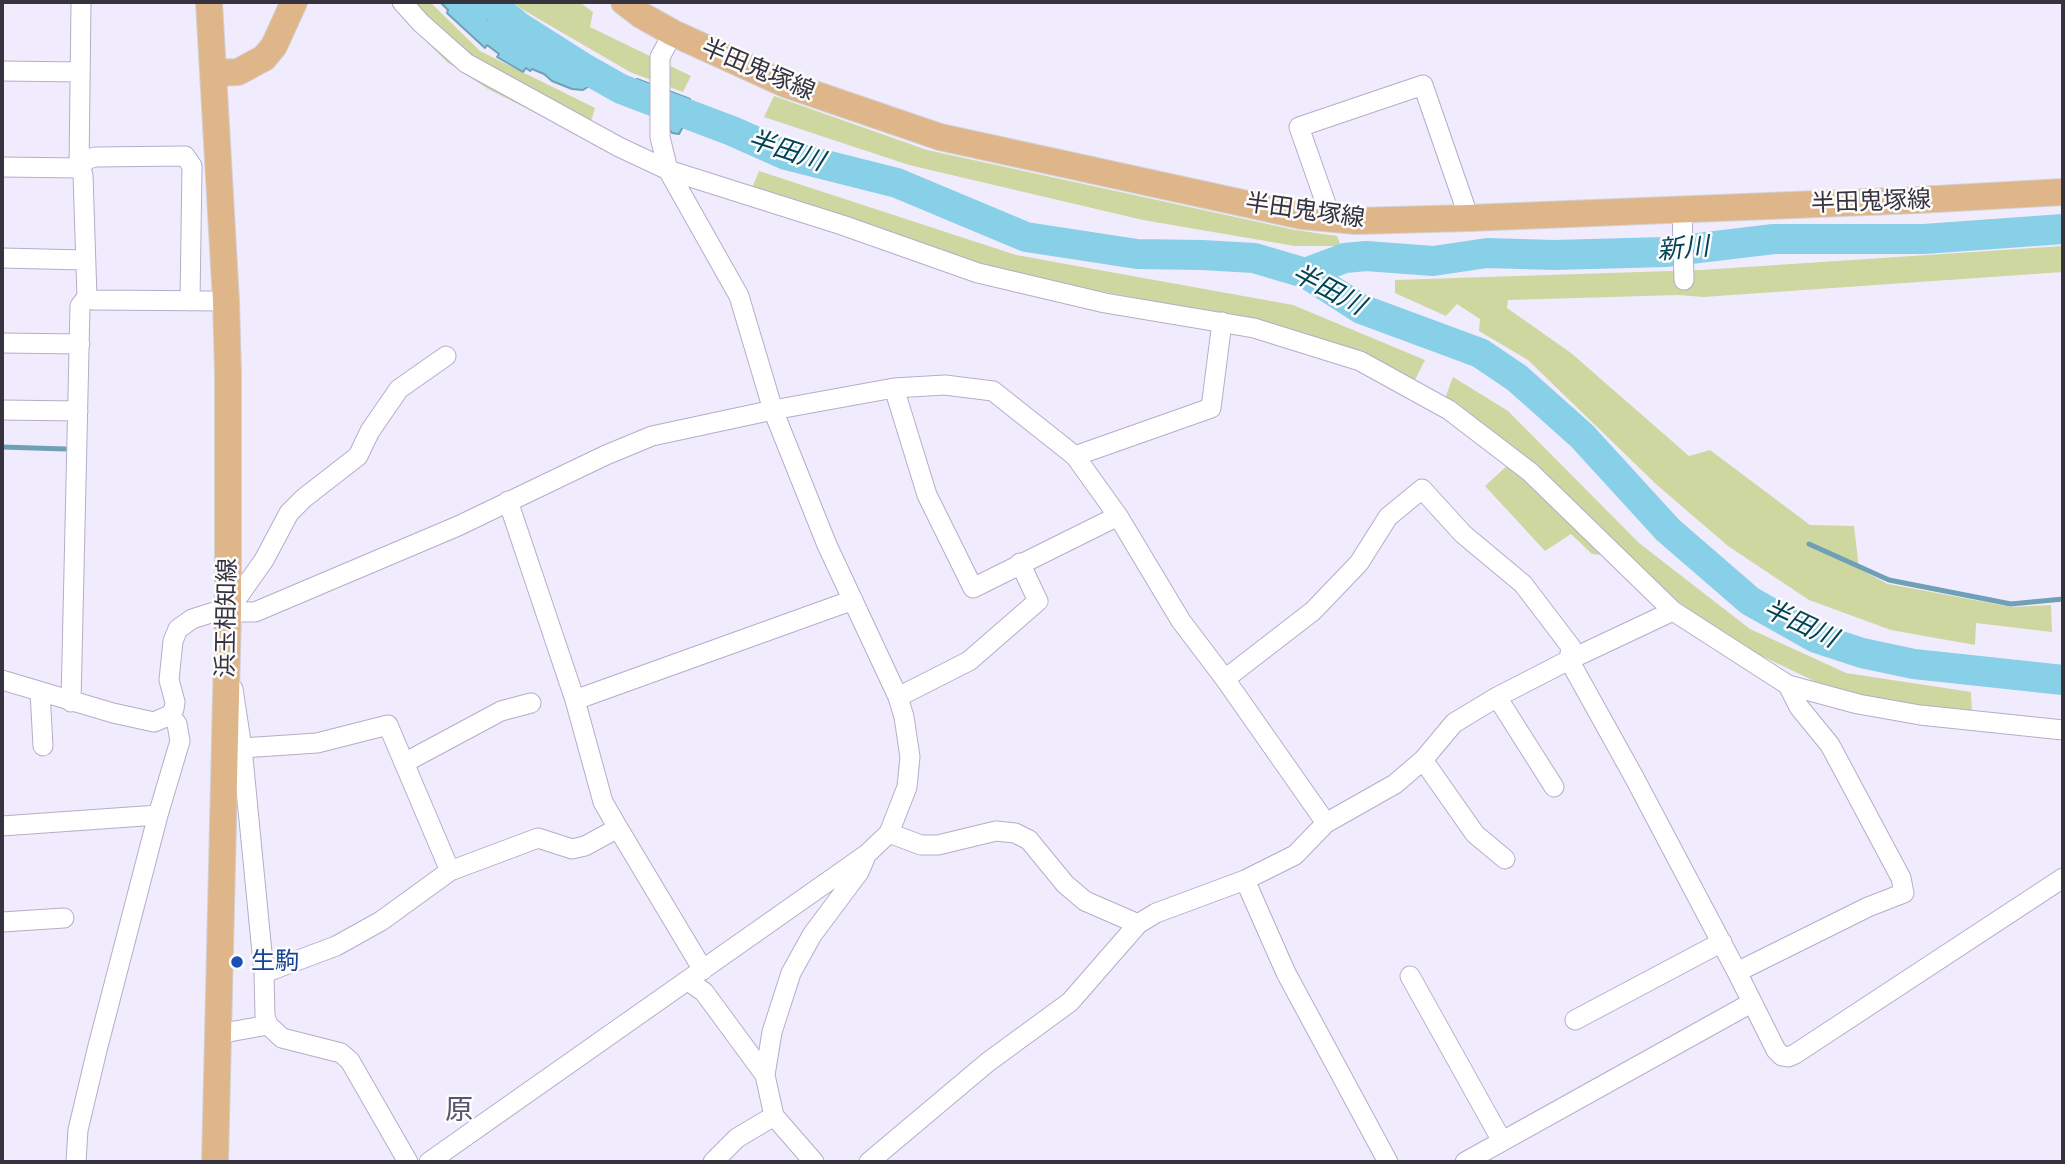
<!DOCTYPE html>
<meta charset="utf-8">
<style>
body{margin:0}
#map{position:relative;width:2065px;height:1164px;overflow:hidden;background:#f0ecfe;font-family:Cabin,sans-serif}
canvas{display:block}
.frame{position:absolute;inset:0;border:4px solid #36333f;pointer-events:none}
</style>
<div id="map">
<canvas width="2065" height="1164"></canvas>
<div class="frame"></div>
</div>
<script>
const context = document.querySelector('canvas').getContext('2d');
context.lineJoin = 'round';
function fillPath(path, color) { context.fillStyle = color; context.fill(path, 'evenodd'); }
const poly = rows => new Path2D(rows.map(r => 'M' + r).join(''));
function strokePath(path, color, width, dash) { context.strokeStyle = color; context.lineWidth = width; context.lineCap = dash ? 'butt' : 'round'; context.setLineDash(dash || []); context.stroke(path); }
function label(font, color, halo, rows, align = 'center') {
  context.font = font + ' Cabin,"Noto Sans JP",sans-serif'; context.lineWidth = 5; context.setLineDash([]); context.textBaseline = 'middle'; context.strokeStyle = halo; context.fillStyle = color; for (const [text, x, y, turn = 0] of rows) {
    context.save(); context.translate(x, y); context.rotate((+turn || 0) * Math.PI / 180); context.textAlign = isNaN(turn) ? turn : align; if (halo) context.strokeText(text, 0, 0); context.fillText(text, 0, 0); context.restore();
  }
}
const green = poly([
 [392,2,430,2,480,51,595,108,586,138,488,89,447,62,411,26],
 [513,2,579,2,593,12,590,27,691,76,683,92,630,72,520,8],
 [774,96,927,150,1295,230,1337,236,1341,246,1295,246,1143,220,909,165,764,117],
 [759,171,1016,255,1293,305,1425,360,1415,380,1366,353,1262,322,988,270,752,188],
 [2063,246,2063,272,1703,297,1679,295,1508,300,1507,308,1571,353,1689,456,1710,450,1810,525,1854,526,1859,569,1888,584,2012,607,2051,605,2052,632,1976,623,1975,645,1891,630,1809,600,1728,546,1657,485,1528,360,1479,331,1480,319,1457,304,1446,316,1395,293,1395,280,1701,270],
 [1453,377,1508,411,1639,543,1750,629,1846,673,1971,692,1972,713,1909,708,1831,689,1743,647,1612,556,1592,554,1571,534,1545,551,1485,486,1509,464,1444,401]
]);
const water = poly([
 [440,2,474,2,488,20,498,21,520,32,545,38,597,72,604,70,603,83,626,86,629,84,634,85,637,79,690,99,685,123,679,134,672,133,648,103,645,105,642,101,630,97,625,100,609,92,604,93,603,88,594,83,583,90,572,89,552,81,544,74,532,69,530,71,526,68,523,72,497,57,499,54,487,45,485,48,447,13,448,10,440,2]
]);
const stream = poly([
 [2,447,65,449],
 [1809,544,1889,580,2011,604,2063,599]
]);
const river = poly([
 [489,2,519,27,582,67,621,89,732,131,786,155,897,183,1026,237,1137,254,1202,255,1254,258,1305,273,1361,309,1480,353,1517,378,1582,436,1668,530,1750,601,1816,638,1862,653,1914,664,2063,680],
 [1305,273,1345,258,1366,256,1433,261,1487,253,1554,255,1665,252,1774,239,1924,239,2063,229]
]);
const minor = poly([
 [81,2,79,168,83,175,87,297,93,300,226,301],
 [402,2,421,23,466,63,619,147,668,170,842,225,978,273,1105,303,1254,328,1360,361,1449,410,1530,472,1673,611,1788,685,1858,704,1920,715,2063,730],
 [2,71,80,72],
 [2,167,79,168,88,159,95,157,185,156,192,166,190,301],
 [1682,209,1684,280],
 [1324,218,1326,204,1299,127,1423,85,1469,218],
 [2,258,85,260],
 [2,343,80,344],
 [894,388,927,495,973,588,1118,516],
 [2,410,78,411],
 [1075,456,1211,408,1222,322],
 [228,611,264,560,289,513,304,498,358,456,370,431,399,389,446,356],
 [1225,679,1313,611,1359,563,1388,517,1422,489,1463,534,1523,584,1571,647,1569,660,1634,777,1737,972,1776,1050,1782,1056,1788,1057,1795,1054,2063,878],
 [2,680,113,713,154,722,161,719,170,715,174,709,175,702,169,680,173,641,178,629,192,619,214,612,255,612,458,526,606,455,652,436,773,410,894,388,945,385,993,391,1075,456,1118,516,1181,621,1225,679,1326,823],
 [233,689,242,748,264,973,265,1016,268,1025,282,1038,341,1053,350,1061,408,1162],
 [40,692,43,746],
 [898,697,969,661,1038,601,1020,563],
 [1497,697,1554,787],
 [575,700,853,600],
 [71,702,80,306,87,297],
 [242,748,317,743,388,725,450,871],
 [1423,760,1475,834,1505,859],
 [404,763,501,711,531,703],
 [2,826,158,815],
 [618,828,703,970],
 [889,833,921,845,938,845,996,831,1015,833,1029,840,1065,884,1085,901,1138,924],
 [1245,880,1286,973,1388,1162],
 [2,922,64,918],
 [1737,972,1868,907,1904,893,1901,878,1830,745,1799,707,1788,685],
 [264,973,336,946,381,921,450,871,538,838,572,849,585,846,618,828,603,802,575,700,508,501],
 [1410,976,1502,1141],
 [688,981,704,992,765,1075],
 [1575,1020,1722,942],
 [218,1034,268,1025],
 [76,1162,78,1130,97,1050,158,815,180,741,177,724,170,715],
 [429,1162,867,854,889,833,907,787,910,757,904,717,898,697,827,545,773,410,739,296,668,170,660,137,660,57,673,33],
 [713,1162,737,1138,774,1116],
 [814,1162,774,1116,765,1075,772,1032,791,973,812,935,859,872,865,858],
 [869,1162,988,1062,1070,1002,1138,924,1156,913,1245,880,1295,855,1326,823,1395,784,1423,760,1454,723,1497,697,1569,660,1673,611],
 [1465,1162,1751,1003]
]);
const major = poly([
 [209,2,226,301,228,373,228,611,215,1162],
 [624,2,641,15,673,33,785,84,940,137,1302,216,1356,221,1469,218,1918,200,2063,192],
 [214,73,238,72,264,58,274,46,294,2]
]);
const markers = [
 [237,962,7,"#1a4fb4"]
];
const streetNames = [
 ["半田鬼塚線",758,70,23],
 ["半田鬼塚線",1871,202,-2],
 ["半田鬼塚線",1305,211,8],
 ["浜玉相知線",227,618,-89]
];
const transitNames = [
 ["生駒",251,962]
];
const waterNames = [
 ["半田川",786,151,18],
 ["新川",1683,249,-5],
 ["半田川",1328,290,28],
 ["半田川",1800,624,25]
];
const quarterNames = [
 ["原",459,1111]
];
fillPath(green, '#cdd79f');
fillPath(water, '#88cfe8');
strokePath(water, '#6fa0b5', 2);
strokePath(stream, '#6fa0b5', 5);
strokePath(river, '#88cfe8', 30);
strokePath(minor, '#b4adc9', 21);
strokePath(major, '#d3d2d5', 28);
strokePath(minor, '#fff', 19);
strokePath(major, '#dfb58a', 26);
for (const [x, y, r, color] of markers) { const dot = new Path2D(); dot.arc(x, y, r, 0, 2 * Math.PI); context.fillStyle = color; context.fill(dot); strokePath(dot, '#fcfcfc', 2.5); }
label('24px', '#36333f', '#fcfcfc', streetNames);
label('24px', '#164399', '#fcfcfc', transitNames, 'left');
label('italic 26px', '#004354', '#fcfcfc', waterNames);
label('28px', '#59536b', '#fcfcfc', quarterNames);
</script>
